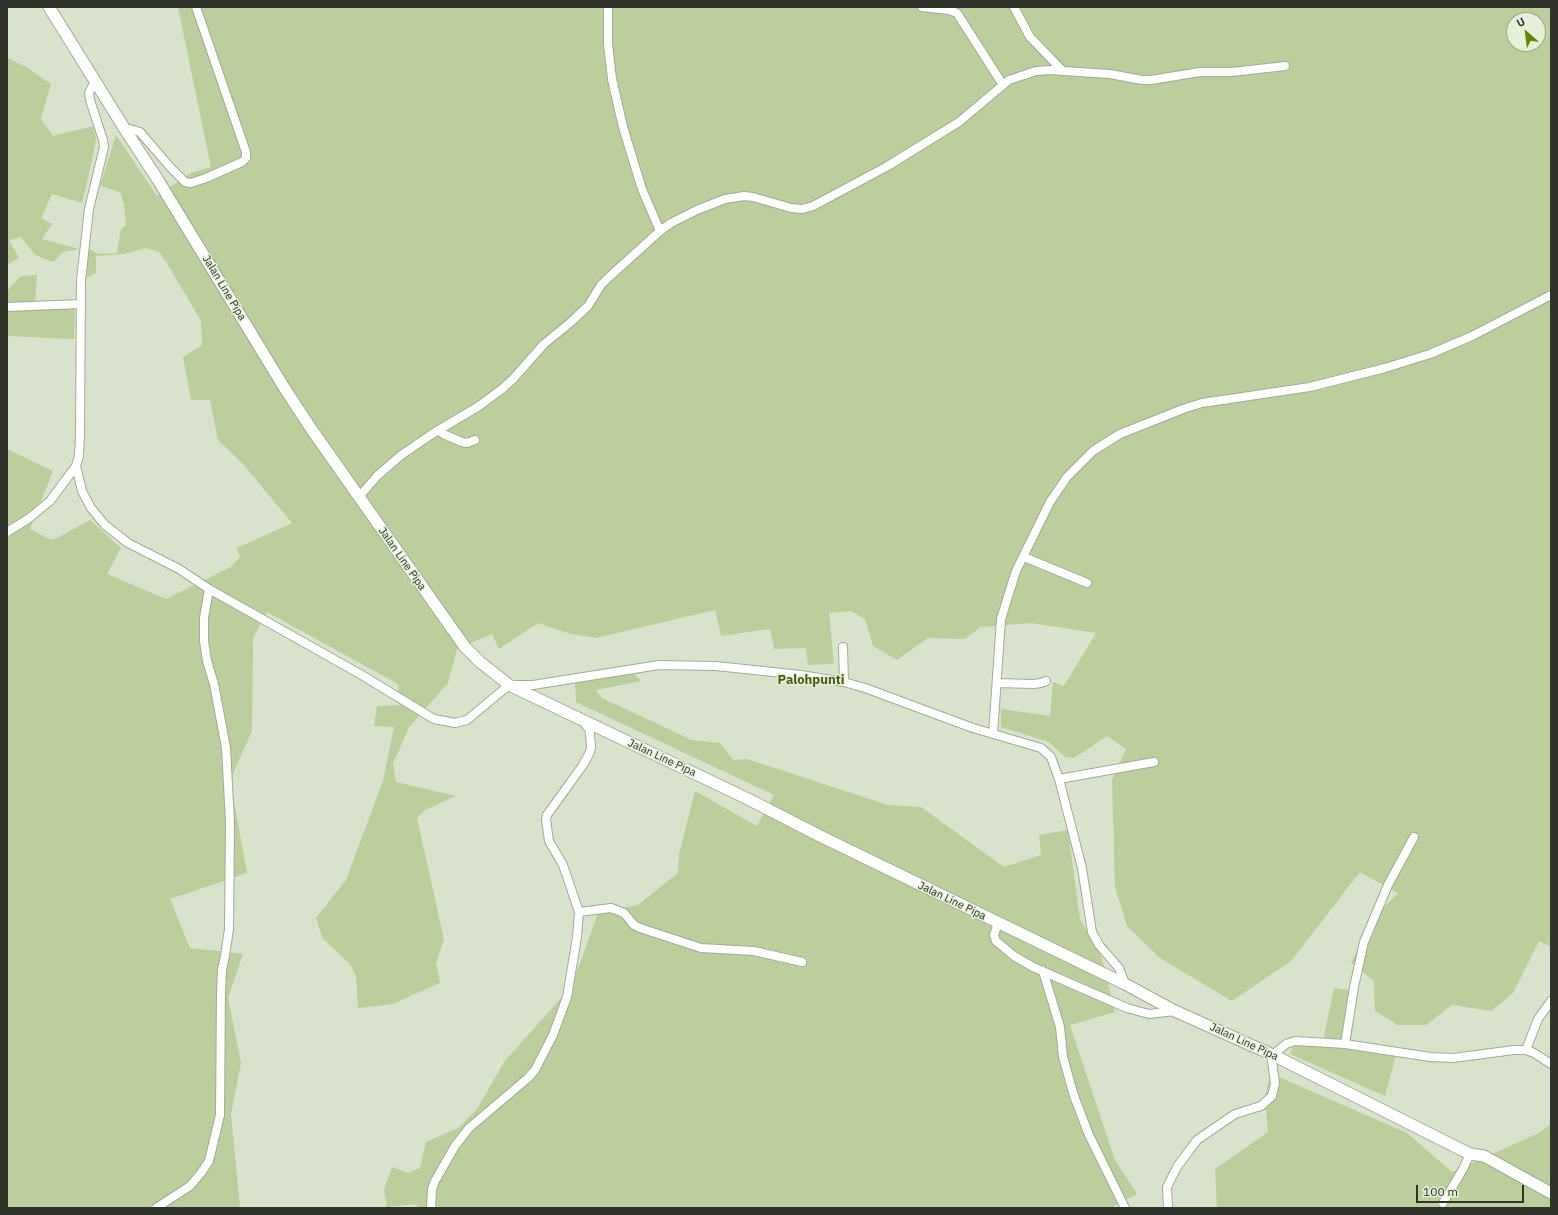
<!DOCTYPE html>
<style>
body{margin:0}
#map{position:relative;width:1558px;height:1215px;overflow:hidden;background:#d9e3cb;font-family:"IBM Plex Sans",sans-serif}
canvas{display:block}
.frame{position:absolute;inset:0;border:8px solid #30332a;pointer-events:none}
.north{position:absolute;left:1506px;top:12px;width:40px;height:40px;box-sizing:border-box;background:#e6f0d8;border:1px solid #9da492;border-radius:50%;rotate:332deg;font-size:11px;font-weight:700;line-height:16px;text-align:center;color:#30332a}
.north::after{content:'';display:block;margin:auto;width:14px;height:18px;background:#658500;clip-path:polygon(50% 0,100% 100%,50% 72%,0 100%)}
.scale{position:absolute;left:1416px;top:1185px;width:108px;height:18px;box-sizing:border-box;border:2px solid #30332a;border-top:0;padding-left:5px;font-size:12px;line-height:14px;white-space:nowrap;color:#30332a;-webkit-text-stroke:3px #e6f0d8;paint-order:stroke}
</style>
<div id="map">
<canvas width="1558" height="1215"></canvas>
<div class="frame"></div>
<div class="north">U</div>
<div class="scale">100 m</div>
</div>
<script>
const context = document.querySelector('canvas').getContext('2d');
context.lineJoin = 'round';
function fillPath(path, color) { context.fillStyle = color; context.fill(path, 'evenodd'); }
const poly = rows => new Path2D(rows.map(r => 'M' + r).join(''));
function strokePath(path, color, width, dash) { context.strokeStyle = color; context.lineWidth = width; context.lineCap = dash ? 'butt' : 'round'; context.setLineDash(dash || []); context.stroke(path); }
function label(font, color, halo, rows, align = 'center') {
  context.font = font + ' "IBM Plex Sans",sans-serif'; context.lineWidth = 3; context.setLineDash([]); context.textBaseline = 'middle'; context.strokeStyle = halo; context.fillStyle = color; for (const [text, x, y, turn = 0] of rows) {
    context.save(); context.translate(x, y); context.rotate((+turn || 0) * Math.PI / 180); context.textAlign = isNaN(turn) ? turn : align; if (halo) context.strokeText(text, 0, 0); context.fillText(text, 0, 0); context.restore();
  }
}
const green = poly([
 [178,7,1551,7,1551,947,1539,941,1513,993,1491,1011,1452,1005,1426,1025,1398,1025,1375,1011,1374,981,1351,963,1373,919,1398,893,1360,872,1291,961,1232,1001,1160,958,1127,926,1115,887,1112,780,1126,749,1107,736,1074,758,1065,757,1049,742,1001,727,1001,709,1050,716,1053,682,1064,686,1096,633,1031,623,981,627,965,639,928,638,897,660,873,646,865,619,851,611,829,613,834,664,808,665,806,648,774,649,770,629,721,636,715,610,596,638,571,634,538,623,499,649,492,634,457,649,448,683,409,727,393,764,396,782,456,796,425,810,417,818,444,940,436,963,440,983,393,1004,358,1008,356,976,350,964,323,939,316,918,346,880,383,781,394,727,374,726,377,706,400,705,398,684,267,612,253,638,252,731,230,780,247,873,170,899,190,948,243,954,228,998,241,1063,231,1114,240,1207,238,1208,7,1208,7,449,53,471,30,529,51,540,57,538,90,520,121,548,107,574,166,599,231,567,240,557,237,548,292,523,243,464,218,440,210,400,191,400,183,357,202,345,201,321,168,265,159,252,145,248,124,254,96,256,96,273,87,278,88,248,98,254,117,253,121,229,126,225,124,204,120,192,100,186,116,135,157,196,191,173,211,167],
 [1514,20,1538,20,1538,44,1514,44],
 [7,58,28,68,51,84,41,119,53,136,93,126,96,138,93,156,82,203,52,194,41,218,52,224,42,239,79,249,63,252,53,262,35,255,21,237,9,240,19,258,7,265],
 [37,275,35,302,75,304,74,339,7,336,7,291,21,276],
 [634,674,641,681,596,690,602,698,692,740,720,743,733,760,747,759,888,805,921,807,1004,867,1041,855,1039,835,1068,830,1080,919,1101,955,1115,1012,1070,1025,1115,1160,1137,1194,1111,1208,417,1208,417,1204,387,1207,384,1189,392,1167,408,1173,420,1168,426,1142,460,1127,477,1109,504,1062,561,998,575,977,598,913,638,905,678,873,679,854,695,791,757,826,774,795,576,702,575,681],
 [1334,988,1357,991,1351,1042,1396,1055,1385,1096,1290,1054,1296,1040,1323,1041],
 [1270,1073,1407,1133,1452,1172,1539,1133,1551,1124,1551,1208,1217,1208,1215,1169,1268,1132,1265,1099]
]);
const minor = poly([
 [608,7,608,44,612,79,623,127,642,189,660,231],
 [922,7,949,10,957,13,1003,85],
 [1014,7,1030,37,1063,71,1110,74,1142,80,1151,80,1200,72,1232,72,1285,66],
 [126,131,130,129,140,132,171,168,185,182,191,183,206,178,242,162,246,158,246,152,196,7],
 [7,307,80,304],
 [439,430,443,434,462,442,467,443,475,440],
 [76,466,82,491,91,508,105,525,128,543,179,569,209,589,360,674,434,719,455,723,467,720,509,685,533,685,659,665,716,666,801,675,844,682,865,688,973,728,1041,748,1051,757,1059,779,1082,868,1092,932,1099,945,1119,968,1125,984],
 [359,497,377,476,400,456,432,434,479,406,502,389,513,379,544,344,571,322,588,306,601,285,608,278,660,231,671,223,697,210,725,199,744,196,753,197,791,208,802,209,813,206,886,167,959,122,1009,80,1036,71,1052,70,1063,71],
 [7,532,28,519,50,501,76,466,79,456,80,436,81,280,89,209,104,147,103,140,90,100,89,93,95,81],
 [1024,557,1087,583],
 [843,647,844,682],
 [998,683,1033,684,1041,683,1046,681],
 [993,734,1001,619,1016,571,1050,502,1067,477,1093,451,1120,434,1183,409,1202,403,1310,387,1385,368,1430,354,1472,336,1551,295],
 [1059,779,1154,762],
 [579,912,611,908,624,913,634,925,640,928,701,948,754,951,802,962],
 [998,923,994,935,996,941,1014,956,1033,967,1127,1008,1149,1014,1175,1011],
 [1043,971,1060,1027,1063,1057,1074,1096,1089,1135,1125,1208],
 [1345,1044,1354,987,1364,942,1388,885,1414,837],
 [1526,1050,1538,1019,1551,1001],
 [1273,1055,1286,1044,1295,1041,1345,1044,1430,1057,1453,1058,1514,1050,1526,1050,1534,1053,1551,1064],
 [1443,1203,1463,1169,1470,1154],
 [156,1208,190,1186,201,1173,209,1161,220,1115,221,992,222,970,225,956,229,929,230,822,226,748,214,684,207,661,204,641,204,618,209,589],
 [431,1208,432,1189,435,1181,455,1146,469,1128,528,1078,535,1070,553,1035,567,997,577,937,579,912,563,865,549,841,546,819,547,815,583,765,590,752,591,747,590,734,589,729,583,721],
 [1168,1208,1167,1187,1177,1167,1197,1140,1235,1114,1261,1106,1272,1096,1275,1083,1271,1054]
]);
const secondary = poly([
 [49,7,126,131,158,180,285,389,312,430,448,623,465,647,480,662,509,685,746,798,820,836,1125,984,1175,1011,1273,1055,1470,1154,1484,1156,1551,1193]
]);
const streetNames = [
 ["Jalan Line Pipa",224,288,59],
 ["Jalan Line Pipa",402,559,55],
 ["Jalan Line Pipa",662,758,25],
 ["Jalan Line Pipa",952,901,26],
 ["Jalan Line Pipa",1244,1042,25]
];
const quarterNames = [
 ["Palohpunti",811,680]
];
fillPath(green, '#bbce9c');
strokePath(minor, '#a2ab94', 10);
strokePath(secondary, '#a2ab94', 13);
strokePath(minor, '#fff', 8);
strokePath(secondary, '#fff', 11);
label('11px', '#30332a', '#e6f0d8', streetNames);
label('bold 13px', '#475c12', '#e6f0d8', quarterNames);
</script>
